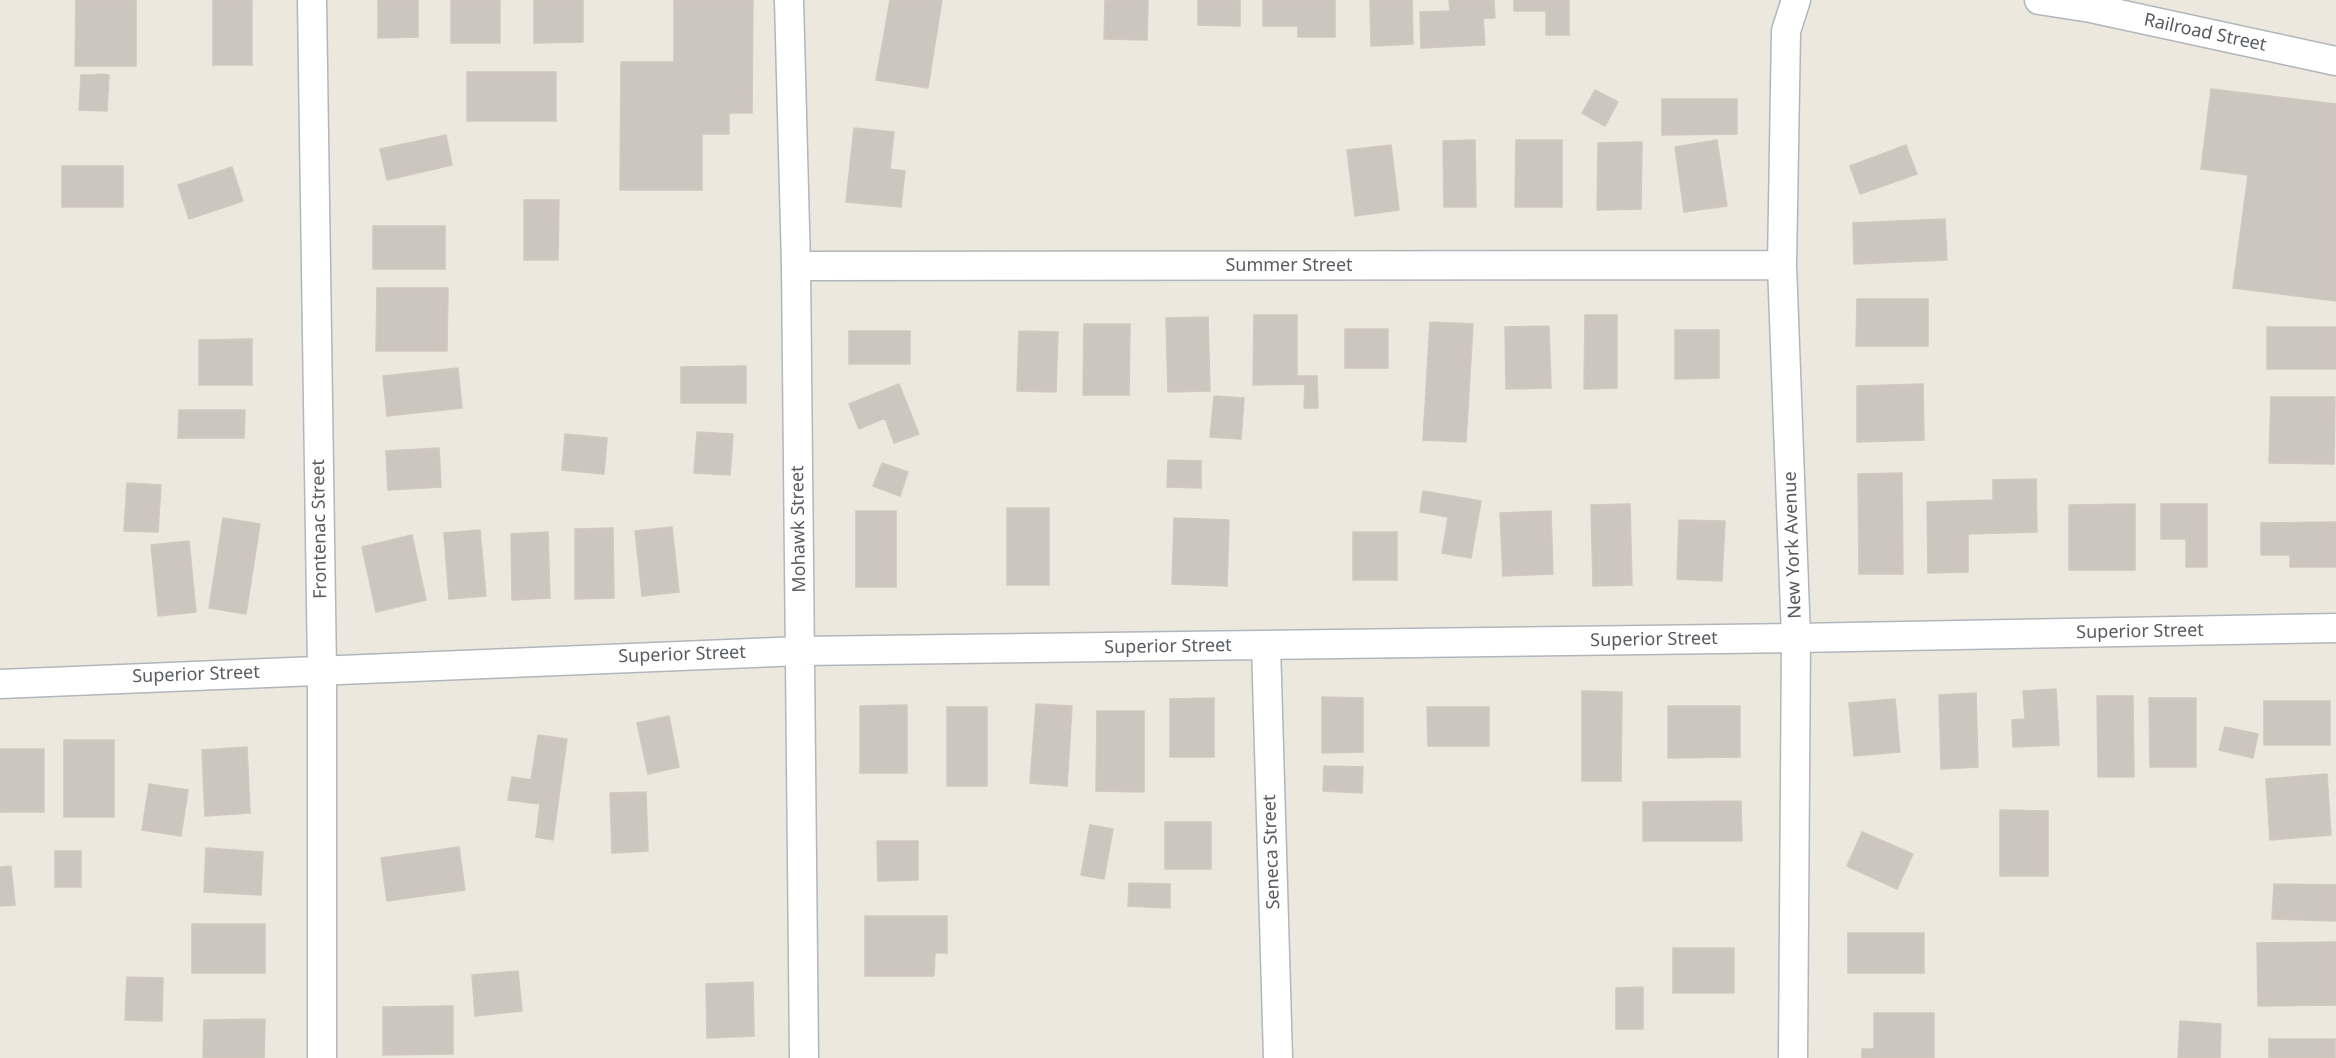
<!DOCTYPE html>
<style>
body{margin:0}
canvas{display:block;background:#ece8de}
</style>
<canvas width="2336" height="1058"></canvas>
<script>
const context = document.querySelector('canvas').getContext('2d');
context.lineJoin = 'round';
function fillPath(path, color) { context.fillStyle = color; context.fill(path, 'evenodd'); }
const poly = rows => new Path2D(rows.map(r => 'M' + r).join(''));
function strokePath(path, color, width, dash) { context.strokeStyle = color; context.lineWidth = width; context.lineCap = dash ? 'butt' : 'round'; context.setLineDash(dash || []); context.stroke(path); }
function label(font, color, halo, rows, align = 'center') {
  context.font = font + ' "Noto Sans",sans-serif'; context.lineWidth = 4.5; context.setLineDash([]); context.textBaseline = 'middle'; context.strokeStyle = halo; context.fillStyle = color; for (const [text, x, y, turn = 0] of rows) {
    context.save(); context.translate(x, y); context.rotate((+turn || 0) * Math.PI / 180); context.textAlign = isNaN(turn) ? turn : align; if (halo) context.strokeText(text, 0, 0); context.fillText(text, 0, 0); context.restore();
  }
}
const building = poly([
 [76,0,136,0,136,66,75,66,76,0],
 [213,0,252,0,252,65,213,65,213,0],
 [378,0,418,0,418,37,378,38,378,0],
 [451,0,500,0,500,43,451,43,451,0],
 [534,0,583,0,583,42,534,43,534,0],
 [674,0,753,0,752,113,729,113,729,134,702,134,702,190,620,190,621,62,674,62,674,0],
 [890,0,942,0,928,88,876,80,890,0],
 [1105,0,1148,0,1147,40,1104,39,1105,0],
 [1198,0,1240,0,1240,26,1198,25,1198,0],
 [1263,0,1335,0,1335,37,1298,37,1298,26,1263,26,1263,0],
 [1370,0,1412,0,1413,44,1371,46,1370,0],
 [1449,0,1494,0,1495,18,1483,18,1485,45,1421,48,1420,12,1450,11,1449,0],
 [1514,0,1569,0,1569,35,1546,35,1546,11,1514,11,1514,0],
 [467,72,556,72,556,121,467,121,467,72],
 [97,74,109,75,107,111,79,110,81,75,97,75,97,74],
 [2211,89,2336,104,2336,301,2233,288,2248,175,2201,169,2211,89],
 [1595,90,1618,102,1605,126,1582,113,1595,90],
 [1662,99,1737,99,1737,134,1662,135,1662,99],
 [854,128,894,132,890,169,905,171,901,207,846,202,854,128],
 [446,135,452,165,387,180,380,149,446,135],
 [1475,140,1476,207,1444,207,1443,141,1475,140],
 [1516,140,1562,140,1562,207,1515,207,1516,140],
 [1717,140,1727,206,1684,212,1675,147,1717,140],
 [1642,142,1641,209,1597,210,1598,143,1642,142],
 [1391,145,1399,210,1355,216,1347,150,1391,145],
 [1906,145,1917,174,1860,194,1850,166,1906,145],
 [62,166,123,166,123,207,62,207,62,166],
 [232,167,243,201,189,219,178,185,232,167],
 [524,200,559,200,558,260,524,260,524,200],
 [1945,219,1947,260,1854,264,1853,223,1945,219],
 [373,226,445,226,445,269,373,269,373,226],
 [377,288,448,288,447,351,376,351,377,288],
 [1857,299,1928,299,1928,346,1856,346,1857,299],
 [1254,315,1297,315,1297,376,1317,376,1318,408,1304,408,1305,384,1253,385,1254,315],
 [1585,315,1617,315,1617,388,1584,389,1585,315],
 [1208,317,1210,391,1168,392,1166,318,1208,317],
 [1430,322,1473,324,1466,442,1423,440,1430,322],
 [1084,324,1130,324,1129,395,1083,395,1084,324],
 [1549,326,1551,388,1506,389,1505,327,1549,326],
 [2267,327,2336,327,2336,369,2267,369,2267,327],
 [1345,329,1388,329,1388,368,1345,368,1345,329],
 [1675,330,1719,330,1719,378,1675,379,1675,330],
 [849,331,910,331,910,364,849,364,849,331],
 [1019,331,1058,332,1056,392,1017,391,1019,331],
 [252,339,252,385,199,385,199,340,252,339],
 [746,366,746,403,681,403,681,367,746,366],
 [458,368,462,408,387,416,383,376,458,368],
 [899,384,919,434,894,443,885,418,859,429,849,404,899,384],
 [1923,384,1924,440,1857,442,1857,386,1923,384],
 [1214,396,1244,398,1241,439,1210,437,1214,396],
 [2271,397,2335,397,2334,464,2269,463,2271,397],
 [179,410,245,410,244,438,178,438,179,410],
 [697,432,733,434,730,475,694,473,697,432],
 [565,434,607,438,604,474,562,470,565,434],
 [439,448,441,487,388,490,386,451,439,448],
 [1168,460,1201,461,1201,488,1167,487,1168,460],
 [882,463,908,472,900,496,873,486,882,463],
 [1902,473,1903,574,1859,574,1858,474,1902,473],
 [2036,479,2037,532,1968,534,1968,572,1928,573,1927,502,1993,500,1993,480,2036,479],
 [127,483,161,485,158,532,124,531,127,483],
 [1423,491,1481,501,1471,558,1442,553,1448,517,1420,512,1423,491],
 [1630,504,1632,585,1593,586,1591,505,1630,504],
 [2135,504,2135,570,2069,570,2069,505,2135,504],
 [2161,504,2207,504,2207,567,2186,567,2186,539,2161,539,2161,504],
 [1007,508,1049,508,1049,585,1007,585,1007,508],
 [856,511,896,511,896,587,856,587,856,511],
 [1551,511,1553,574,1503,576,1500,513,1551,511],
 [223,518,260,524,246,614,209,608,223,518],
 [1174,518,1229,520,1227,586,1172,584,1174,518],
 [1679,520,1725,521,1722,581,1677,579,1679,520],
 [2336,522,2336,567,2290,567,2290,555,2261,555,2261,523,2336,522],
 [672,527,679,592,642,596,635,531,672,527],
 [613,528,614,598,575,599,575,529,613,528],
 [480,530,486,596,449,599,444,533,480,530],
 [548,532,550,598,512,600,511,534,548,532],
 [1353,532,1397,532,1397,580,1353,580,1353,532],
 [412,535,426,600,376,612,362,547,412,535],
 [189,541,196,612,158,616,151,545,189,541],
 [2056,689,2059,745,2013,747,2012,720,2025,719,2023,691,2056,689],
 [1582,691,1622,692,1621,781,1582,781,1582,691],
 [1976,693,1978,767,1941,769,1939,695,1976,693],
 [2097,696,2133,696,2134,777,2098,777,2097,696],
 [1322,697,1363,698,1363,752,1322,753,1322,697],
 [1214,698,1214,757,1170,757,1170,699,1214,698],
 [2149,698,2196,698,2196,767,2150,767,2149,698],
 [1895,699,1900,752,1854,756,1849,703,1895,699],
 [2264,701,2330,701,2330,745,2264,745,2264,701],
 [1036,704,1072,706,1067,786,1030,783,1036,704],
 [907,705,907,773,860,773,860,706,907,705],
 [1668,706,1740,706,1740,757,1668,758,1668,706],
 [947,707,987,707,987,786,947,786,947,707],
 [1427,707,1489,707,1489,746,1428,746,1427,707],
 [1097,711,1144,711,1144,792,1096,791,1097,711],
 [669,716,679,767,648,774,637,723,669,716],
 [2225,727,2258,734,2253,758,2219,750,2225,727],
 [538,735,567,739,553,840,536,837,540,804,508,800,512,777,531,780,538,735],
 [64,740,114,740,114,817,64,817,64,740],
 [247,747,250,813,205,816,202,750,247,747],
 [0,749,44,749,44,812,0,812,0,749],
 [1324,766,1363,767,1362,793,1323,791,1324,766],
 [2327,774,2331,835,2270,840,2266,779,2327,774],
 [149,784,188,790,181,836,142,830,149,784],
 [646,792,648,851,612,853,610,793,646,792],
 [1741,801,1742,841,1643,841,1643,802,1741,801],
 [2000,810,2048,811,2048,876,2000,876,2000,810],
 [1165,822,1211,822,1211,869,1165,869,1165,822],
 [1090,825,1113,829,1104,879,1081,875,1090,825],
 [1862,832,1913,854,1897,889,1847,866,1862,832],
 [877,841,918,841,918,880,878,881,877,841],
 [459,847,465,890,387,901,381,858,459,847],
 [206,848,263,852,261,895,204,892,206,848],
 [55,851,81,851,81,887,55,887,55,851],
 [11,866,15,905,0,906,0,867,11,866],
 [1129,883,1170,884,1170,908,1128,906,1129,883],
 [2274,884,2336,885,2336,921,2272,919,2274,884],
 [865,916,947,916,947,953,935,953,934,976,865,976,865,916],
 [192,924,265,924,265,973,192,973,192,924],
 [1848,933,1924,933,1924,973,1848,973,1848,933],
 [2336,942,2336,1005,2258,1006,2257,943,2336,942],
 [1673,948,1734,948,1734,993,1673,993,1673,948],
 [518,971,522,1011,475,1016,472,975,518,971],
 [127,977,163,978,162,1021,125,1020,127,977],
 [753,982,754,1036,707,1038,706,984,753,982],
 [1643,987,1643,1029,1616,1029,1616,988,1643,987],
 [453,1006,453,1054,383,1055,383,1007,453,1006],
 [1874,1013,1934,1013,1934,1058,1862,1058,1862,1049,1874,1049,1874,1013],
 [265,1019,264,1058,203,1058,204,1020,265,1019],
 [2180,1021,2221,1024,2220,1058,2178,1058,2180,1021],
 [2269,1039,2335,1039,2335,1058,2269,1058,2269,1039]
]);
const minor = poly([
 [312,0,322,670,322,1058],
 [789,0,796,266,804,1058],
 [2039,0,2091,8,2336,61],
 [796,266,1782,265],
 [1266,645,1278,1058],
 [0,684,801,651,1796,638,2336,628],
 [1793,1058,1796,638,1782,265,1786,31,1796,0]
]);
const streetNames = [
 ["Railroad Street",2205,33,12],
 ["Summer Street",1289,266],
 ["Frontenac Street",320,529,-91],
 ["Mohawk Street",799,529,-91],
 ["New York Avenue",1793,545,-92],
 ["Superior Street",2140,632,-1],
 ["Superior Street",1654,640,-1],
 ["Superior Street",1168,647,-1],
 ["Superior Street",682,655,-2],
 ["Superior Street",196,675,-2],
 ["Seneca Street",1272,852,-92]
];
fillPath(building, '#ccc6bf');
strokePath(building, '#d1c9bc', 1.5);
strokePath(minor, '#b2b6bb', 31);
strokePath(minor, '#fff', 28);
label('18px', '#585c61', '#fff', streetNames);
</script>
